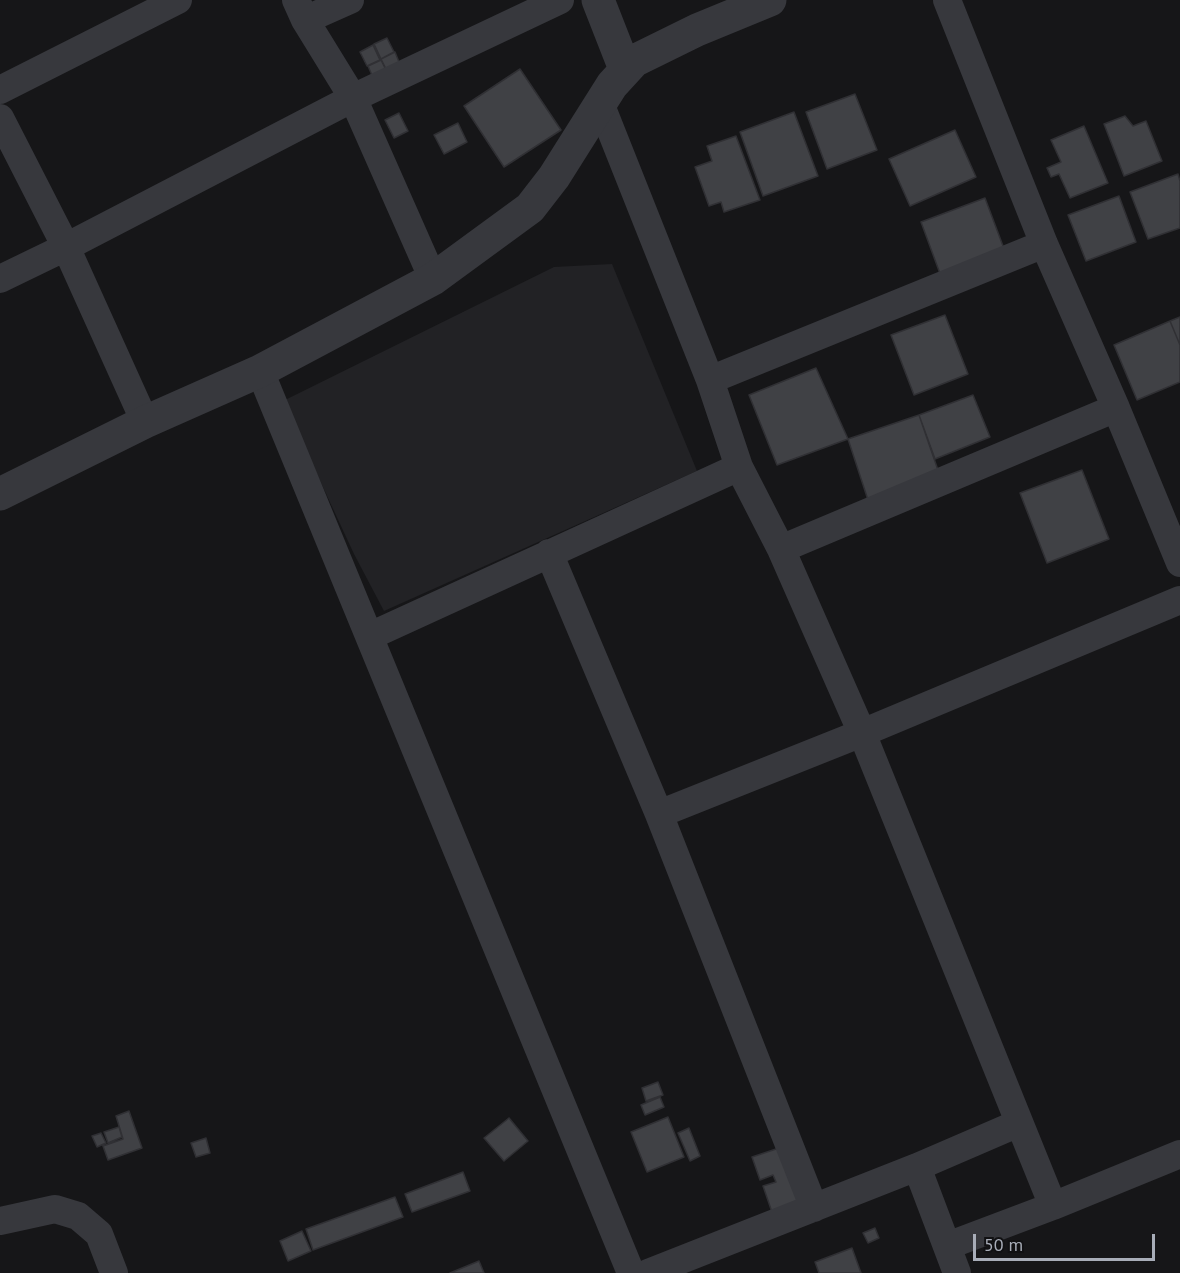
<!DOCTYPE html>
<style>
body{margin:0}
#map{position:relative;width:1180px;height:1273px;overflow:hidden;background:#161618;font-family:"PT Sans",sans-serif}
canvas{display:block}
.scale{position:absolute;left:973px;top:1234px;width:182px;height:27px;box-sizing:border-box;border:3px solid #a8adb8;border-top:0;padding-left:8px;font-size:18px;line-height:21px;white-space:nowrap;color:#a8adb8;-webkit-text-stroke:4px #111113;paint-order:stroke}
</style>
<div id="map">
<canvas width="1180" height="1273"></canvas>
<div class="scale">50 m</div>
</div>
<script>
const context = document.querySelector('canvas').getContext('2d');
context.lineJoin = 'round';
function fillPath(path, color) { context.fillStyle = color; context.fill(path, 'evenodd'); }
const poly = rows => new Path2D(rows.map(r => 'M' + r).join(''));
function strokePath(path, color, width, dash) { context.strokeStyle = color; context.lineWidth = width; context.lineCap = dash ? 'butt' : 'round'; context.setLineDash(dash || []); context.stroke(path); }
const built = poly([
 [612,264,697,471,384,611,354,554,283,401,554,267]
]);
const building = poly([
 [387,38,394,52,381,59,374,44,387,38],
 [373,45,380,60,367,66,360,52,373,45],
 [395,52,401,67,388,73,381,59,395,52],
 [381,60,388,74,374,80,368,66,381,60],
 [520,69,561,130,504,167,464,106,520,69],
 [855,94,877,150,827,169,806,112,855,94],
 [794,112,818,176,763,196,740,132,794,112],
 [399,113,408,131,394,138,385,120,399,113],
 [1125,116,1133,126,1146,121,1162,161,1124,176,1104,124,1125,116],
 [458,123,467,142,444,154,434,135,458,123],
 [1084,126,1108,183,1070,198,1059,174,1051,177,1047,168,1061,162,1051,140,1084,126],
 [955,130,976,177,910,206,889,159,955,130],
 [736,136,760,200,724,212,721,202,709,206,695,167,712,161,707,146,736,136],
 [1178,174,1180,181,1180,228,1148,239,1130,192,1178,174],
 [1119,196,1136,242,1086,261,1068,215,1119,196],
 [985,198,1006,254,942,279,921,222,985,198],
 [945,315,968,374,914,395,891,335,945,315],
 [1180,317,1180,345,1170,321,1180,317],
 [1170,321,1180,345,1180,382,1137,400,1114,345,1170,321],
 [816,368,848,439,777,465,749,395,816,368],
 [973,395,990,437,935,459,919,415,973,395],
 [919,415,940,476,868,500,848,439,919,415],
 [1082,470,1109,539,1047,563,1020,493,1082,470],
 [658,1082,663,1095,646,1101,642,1088,658,1082],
 [660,1097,664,1107,645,1115,641,1105,660,1097],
 [129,1111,142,1148,108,1160,103,1146,123,1139,116,1116,129,1111],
 [668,1117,684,1157,647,1172,631,1132,668,1117],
 [509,1118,528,1141,504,1161,484,1138,509,1118],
 [119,1127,122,1137,108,1143,104,1132,119,1127],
 [689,1128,700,1156,690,1161,678,1133,689,1128],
 [101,1133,106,1143,97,1147,92,1136,101,1133],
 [206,1138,210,1153,196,1157,191,1143,206,1138],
 [785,1146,807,1206,774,1218,763,1186,776,1182,773,1175,760,1180,752,1157,785,1146],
 [463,1172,470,1191,412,1212,405,1194,463,1172],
 [395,1197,403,1217,313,1250,306,1229,395,1197],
 [875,1228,879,1238,868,1243,863,1233,875,1228],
 [302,1231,311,1251,288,1261,280,1241,302,1231],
 [852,1248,861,1273,819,1273,815,1262,852,1248],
 [479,1261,484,1273,450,1273,479,1261]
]);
const minor = poly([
 [296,0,305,20,353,98,433,279],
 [947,0,1044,244,1116,408,1180,563],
 [305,20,350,0],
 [0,90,178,0],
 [600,103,710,380,739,467,781,549,862,733,1053,1206],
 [0,118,66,247,145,422],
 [0,279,66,247,353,98,560,0],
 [260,371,631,1273],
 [710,380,1044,244],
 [781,549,1116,408],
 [549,553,659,814,814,1208],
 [370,636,739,467],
 [659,814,862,733,1180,600],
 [917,1167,957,1273],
 [0,1221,55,1209,78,1216,99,1234,114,1273],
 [947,1246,1053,1206,1180,1154],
 [648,1273,917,1167,1019,1123]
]);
const tertiary = poly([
 [598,0,625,69],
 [0,494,145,422,260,371,433,279,530,208,554,177,612,85,634,61,697,30,770,0]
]);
fillPath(built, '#222225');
fillPath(building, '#404145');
strokePath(building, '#303034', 1.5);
strokePath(minor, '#37383d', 28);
strokePath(tertiary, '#37383d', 33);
</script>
